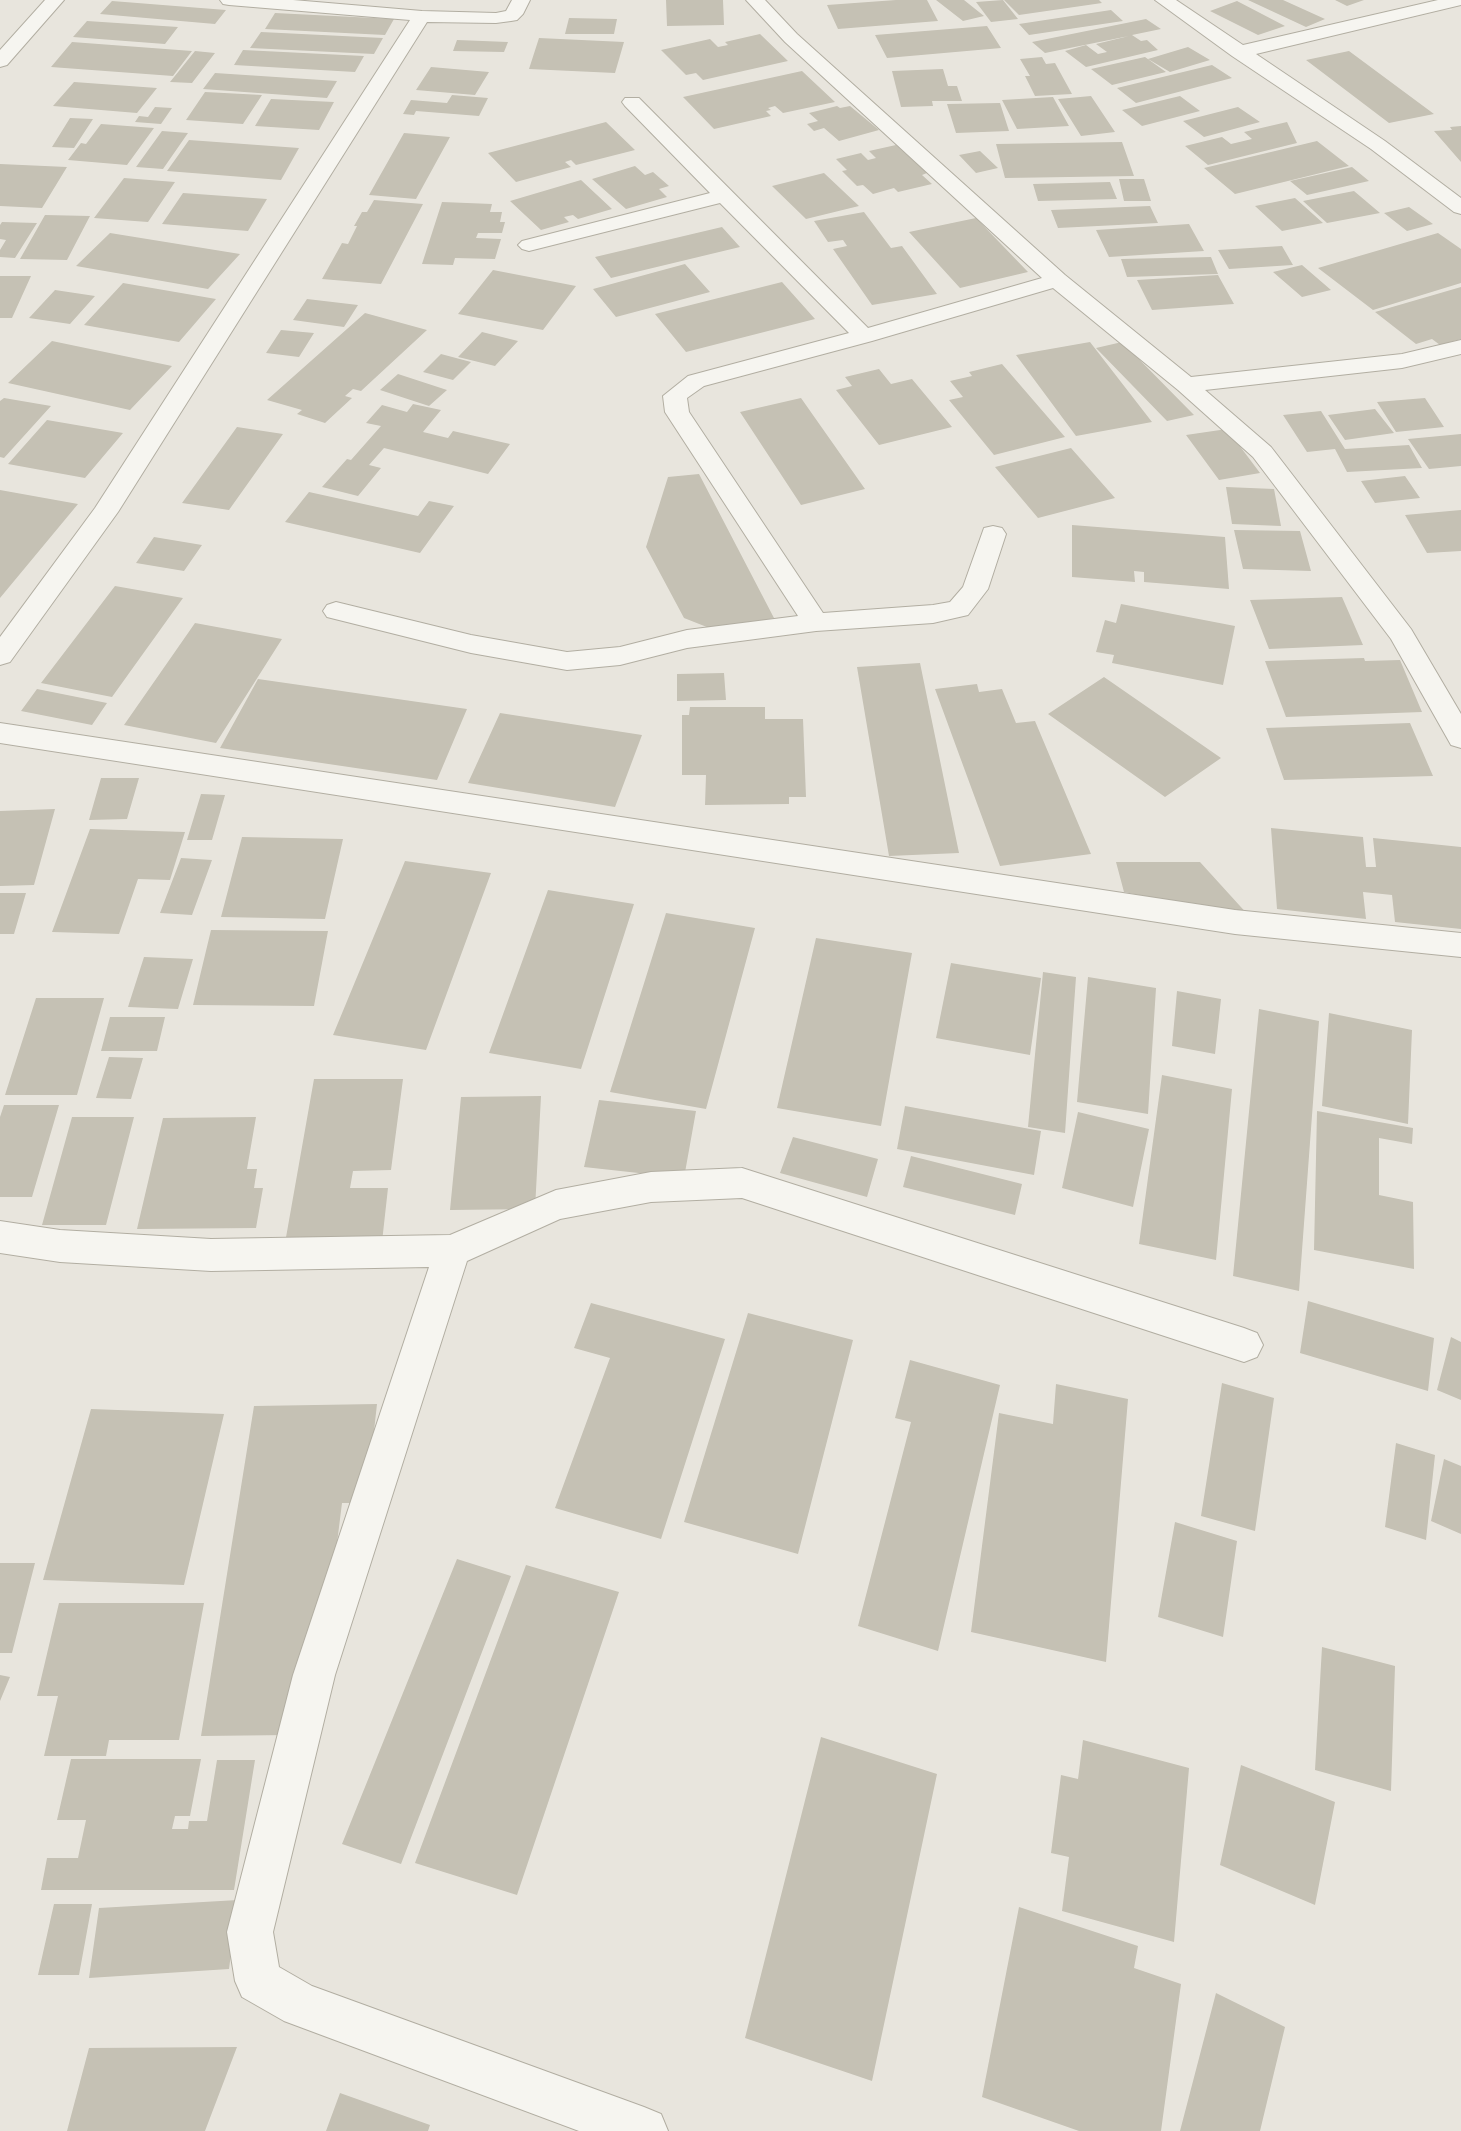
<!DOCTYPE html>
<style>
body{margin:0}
canvas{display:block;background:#e8e5dd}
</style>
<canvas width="1461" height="2131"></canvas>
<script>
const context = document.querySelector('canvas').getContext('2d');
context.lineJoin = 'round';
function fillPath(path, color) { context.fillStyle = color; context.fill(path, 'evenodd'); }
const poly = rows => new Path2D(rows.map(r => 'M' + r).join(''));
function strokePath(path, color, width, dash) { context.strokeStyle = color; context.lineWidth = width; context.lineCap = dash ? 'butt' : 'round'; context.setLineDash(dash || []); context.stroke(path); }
const building = poly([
 [666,0,723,0,724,25,667,26],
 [896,0,927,0,938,21,838,29,827,5],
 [936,0,964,0,984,16,963,21],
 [1003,0,1018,19,991,22,976,2],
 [1004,0,1099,0,1102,3,1019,15],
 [1248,0,1283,0,1325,19,1306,27],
 [1335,0,1364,0,1347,6],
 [112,1,226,10,215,24,100,14],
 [1237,1,1285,26,1258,35,1210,11],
 [1111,10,1123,21,1029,35,1019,24],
 [275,13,394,19,385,35,265,29],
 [569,18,617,19,614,34,565,34],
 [1146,19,1161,29,1132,35,1141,41,1147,40,1158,50,1086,67,1065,51,1086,45,1098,54,1107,52,1096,44,1129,36,1045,53,1032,42],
 [87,21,178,27,165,44,73,37],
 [987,26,1001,48,887,58,875,35],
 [261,32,383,38,374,54,250,48],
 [760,34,788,61,703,80,696,73,686,75,661,50,710,39,718,47,728,45,725,42],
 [539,38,624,42,615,73,529,69],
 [457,40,508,42,504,52,453,51],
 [72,42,192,51,173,76,51,67],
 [1188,47,1210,60,1170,72,1148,59],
 [243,50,364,56,355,72,234,65],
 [195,51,215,53,192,83,170,82],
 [1349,51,1434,114,1389,123,1306,60],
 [1042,57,1046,64,1055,63,1072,94,1035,96,1025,76,1030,76,1020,59],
 [1145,57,1166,72,1112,85,1091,69],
 [1212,65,1232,78,1136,103,1117,88],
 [431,67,489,72,475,95,416,90],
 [943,69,948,86,957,86,962,101,932,101,933,106,901,107,892,71],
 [802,71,835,102,783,113,775,106,768,108,771,110,766,111,771,116,714,129,683,97],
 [215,73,337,81,327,98,203,89],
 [74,82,157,88,137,113,53,106],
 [205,92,262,95,243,124,186,120],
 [452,95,488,98,479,116,416,111,414,115,403,114,411,100,447,103],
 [1091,96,1115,132,1081,136,1058,99],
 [1180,96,1200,111,1142,126,1122,110],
 [1053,97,1069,126,1017,129,1002,100],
 [271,99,334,102,319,130,255,126],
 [1000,103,1009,131,956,133,947,104],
 [837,106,840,108,850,106,879,130,839,141,824,128,814,131,807,124,818,121,809,113],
 [155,107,172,108,161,124,135,122,139,116,148,117],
 [1238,107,1260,122,1204,137,1183,121],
 [70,118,93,119,74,148,52,147],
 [606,122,635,150,576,165,571,160,565,162,571,167,516,182,488,153],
 [1287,122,1297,143,1208,165,1185,146,1222,137,1231,144,1252,139,1244,132],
 [101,124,154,128,127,165,68,160,81,143,86,144],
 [1461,126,1461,162,1434,131,1452,130,1450,127],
 [162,131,188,133,163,169,136,167],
 [404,133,450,137,416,199,369,195],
 [189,140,299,148,281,180,167,171],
 [1317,141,1349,166,1235,194,1204,168],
 [1122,142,1134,176,1005,178,996,144],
 [896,145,927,173,922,175,932,184,898,192,894,188,873,194,863,185,857,186,842,171,847,170,836,159,861,153,868,160,876,158,869,151],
 [980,151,998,168,976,173,959,155],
 [0,164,67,167,42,208,0,206],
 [635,166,645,175,653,172,669,186,659,189,667,197,626,209,592,179],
 [1352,167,1369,181,1307,195,1290,181],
 [824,173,859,206,806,219,772,186],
 [124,178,175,182,148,222,94,218],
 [1119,179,1144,179,1151,201,1124,201],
 [581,180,612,209,578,219,573,215,564,217,569,222,541,230,510,201],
 [1110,182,1117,199,1038,201,1033,184],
 [1354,191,1380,213,1327,223,1303,201],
 [183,193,267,199,248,231,162,224],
 [1295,198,1323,223,1282,231,1255,206],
 [374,200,423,204,381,284,322,279,342,243,348,244,357,226,354,226,362,212,367,212],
 [442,202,492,204,490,212,502,212,500,222,505,222,502,233,478,233,476,238,501,239,495,259,455,258,453,265,422,264],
 [1150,206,1158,223,1058,228,1051,210],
 [1409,207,1433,224,1407,231,1384,213],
 [864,212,891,248,902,246,937,294,872,305,833,249,847,246,843,240,828,242,814,221],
 [45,215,90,216,67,260,20,259],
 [976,218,1028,272,960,288,909,232],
 [2,222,37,223,15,258,0,257,0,250,6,240,0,239,0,225],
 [1189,224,1204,251,1109,257,1096,230],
 [722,227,740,247,611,278,595,257],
 [110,233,240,254,208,289,76,266],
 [1438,233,1461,249,1461,283,1373,310,1318,268],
 [1282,246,1293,265,1229,269,1218,250],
 [1211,257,1218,274,1127,277,1121,259],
 [685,264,710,292,616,317,593,289],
 [1302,265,1331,290,1302,297,1273,272],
 [493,270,576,286,543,330,458,314],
 [1218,275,1234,304,1152,310,1137,280],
 [0,276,31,276,12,318,0,318],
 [782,282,815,319,686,352,655,314],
 [123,283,216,299,179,342,84,325],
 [1461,287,1461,339,1440,345,1432,339,1416,344,1375,312],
 [55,290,95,296,70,324,29,318],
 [307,299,358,305,344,327,293,320],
 [365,313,427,330,361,391,353,389,345,396,352,398,325,423,297,414,302,410,267,400],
 [281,330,314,333,299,357,266,353],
 [482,332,518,341,495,366,458,357],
 [52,341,172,366,130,410,8,383],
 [1090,342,1152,422,1076,436,1016,355],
 [1122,342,1194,415,1167,421,1096,348],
 [441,354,471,362,453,380,423,372],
 [1002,364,1065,437,994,455,949,400,963,397,950,381,972,376,969,372],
 [879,369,891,384,912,379,952,427,879,445,836,390,852,386,845,377],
 [398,374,447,390,429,406,380,390],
 [4,398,51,406,4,458,0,457,0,401],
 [801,398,865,489,801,505,740,412],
 [1425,398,1444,427,1396,432,1377,402],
 [413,404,441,410,423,432,448,438,453,431,510,444,488,474,384,448,369,465,381,468,358,496,322,487,347,459,351,460,381,426,366,423,382,405,407,412],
 [1375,409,1394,433,1345,440,1328,415],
 [1321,411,1345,449,1409,445,1422,468,1347,472,1335,449,1307,452,1283,415],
 [47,420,123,433,85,478,8,464],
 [237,427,283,434,229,510,182,503],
 [1227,429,1260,473,1219,480,1186,435],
 [1461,434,1461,466,1429,469,1408,439],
 [1071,448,1115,498,1038,518,995,467],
 [699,474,774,618,717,631,684,618,646,547,668,477],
 [1405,476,1420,498,1375,503,1361,481],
 [1226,487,1274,489,1281,526,1232,524],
 [0,490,78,504,0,598],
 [309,492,418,516,429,501,454,506,420,553,285,522],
 [1461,510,1461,551,1427,553,1405,515],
 [1072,525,1225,537,1229,589,1144,582,1144,572,1134,571,1135,582,1072,577],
 [1234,530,1300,531,1311,571,1243,569],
 [154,537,202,545,184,571,136,563],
 [115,586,183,598,112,697,41,683],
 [1342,597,1363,645,1269,649,1250,600],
 [1121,604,1235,626,1223,685,1112,663,1114,655,1096,652,1105,620,1116,623],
 [195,623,282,639,216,743,124,725],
 [1364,658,1365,661,1400,660,1422,712,1286,717,1265,661],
 [920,663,959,853,889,856,857,667],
 [724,673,726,700,677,701,677,674],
 [1104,677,1221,758,1165,797,1048,714],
 [258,679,467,709,437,780,220,748],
 [977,684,979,692,1002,689,1016,723,1035,721,1091,854,1000,866,935,689],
 [37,689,107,703,92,725,21,711],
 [690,707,765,707,765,719,803,719,806,797,789,797,789,804,705,805,706,775,682,775,682,715,689,715],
 [500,713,642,735,615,807,468,783],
 [1410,723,1433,776,1284,780,1266,728],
 [101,778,139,778,127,819,89,820],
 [201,794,225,795,212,840,187,840],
 [55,809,34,885,0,886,0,811],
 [1271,828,1363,837,1366,867,1376,867,1373,838,1461,847,1461,929,1395,922,1392,895,1363,892,1366,919,1277,909],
 [90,829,185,832,170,880,138,879,119,934,52,932],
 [242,837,343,839,325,919,221,917],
 [181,858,212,860,192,915,160,913],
 [405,861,491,873,426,1050,333,1035],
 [1116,862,1200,862,1250,917,1124,892],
 [548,890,634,904,581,1069,489,1053],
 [0,893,26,893,14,934,0,934],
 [666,913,755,928,706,1109,610,1092],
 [211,930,328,931,314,1006,193,1005],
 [816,938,912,953,881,1126,777,1108],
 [144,957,193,959,178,1009,128,1007],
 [951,963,1041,978,1030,1055,936,1038],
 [1043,972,1076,977,1065,1133,1028,1127],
 [1088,977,1156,988,1148,1114,1077,1102],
 [1177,991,1221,999,1215,1054,1172,1046],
 [36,998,104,998,77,1095,5,1095],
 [1259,1009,1319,1021,1299,1291,1233,1276],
 [1329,1013,1412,1030,1408,1124,1322,1106],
 [110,1017,165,1017,157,1051,101,1051],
 [109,1057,143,1058,131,1099,96,1098],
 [1162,1075,1232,1089,1216,1260,1139,1244],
 [314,1079,403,1079,391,1170,353,1171,350,1188,388,1188,382,1242,285,1243],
 [541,1096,535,1209,450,1210,461,1097],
 [599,1100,696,1111,684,1178,584,1167],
 [4,1105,59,1105,32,1197,0,1197,0,1117],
 [905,1106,1041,1131,1034,1175,897,1149],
 [1317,1111,1413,1128,1412,1144,1379,1138,1379,1195,1413,1202,1414,1269,1314,1250],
 [1078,1112,1149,1129,1133,1207,1062,1188],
 [72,1117,134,1117,106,1225,42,1225],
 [256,1117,247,1169,257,1169,254,1188,263,1188,256,1228,137,1229,163,1118],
 [793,1137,878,1159,867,1197,780,1173],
 [911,1156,1022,1184,1015,1215,903,1187],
 [1308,1301,1434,1338,1428,1391,1300,1353],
 [591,1303,725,1339,661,1539,555,1508,610,1358,574,1348],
 [748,1313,853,1340,798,1554,684,1522],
 [1451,1337,1461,1342,1461,1400,1437,1390],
 [910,1360,1000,1385,938,1651,858,1626,911,1422,895,1418],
 [1222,1383,1274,1398,1255,1531,1201,1516],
 [1056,1384,1128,1399,1106,1662,971,1632,999,1413,1053,1424],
 [377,1404,366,1503,342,1503,331,1591,289,1735,201,1736,254,1406],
 [91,1409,224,1414,184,1585,43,1580],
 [1396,1443,1435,1455,1426,1540,1385,1527],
 [1444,1459,1461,1466,1461,1534,1431,1521],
 [1175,1522,1237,1541,1223,1637,1158,1617],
 [457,1559,511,1576,401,1864,342,1844],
 [0,1563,35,1563,12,1653,0,1653],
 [526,1565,619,1592,517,1895,415,1863],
 [59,1603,204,1603,179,1740,109,1740,106,1756,44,1756,58,1696,37,1696],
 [1322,1647,1395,1666,1391,1791,1315,1770],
 [0,1675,10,1677,0,1701],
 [821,1737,937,1774,872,2081,745,2038],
 [1083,1740,1189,1768,1174,1942,1062,1911,1069,1857,1051,1853,1061,1775,1078,1779],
 [71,1759,201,1759,190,1816,175,1816,172,1829,188,1829,189,1821,207,1821,217,1760,255,1760,234,1890,41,1890,47,1858,78,1858,86,1820,57,1820],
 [1241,1765,1335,1802,1315,1905,1220,1865],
 [238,1900,229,1969,89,1978,99,1908],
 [54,1904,92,1904,79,1975,38,1975],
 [1019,1907,1138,1946,1134,1968,1181,1984,1161,2131,1079,2131,982,2097],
 [1216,1993,1285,2027,1260,2131,1180,2131],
 [237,2047,205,2131,67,2131,89,2048],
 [340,2093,430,2125,428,2131,326,2131]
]);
const minor = poly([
 [45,0,64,0,7,65,0,67,0,50,45,0],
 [220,0,293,0,422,11,496,13,506,11,512,0,530,0,523,14,517,20,511,21,496,23,427,22,118,512,10,662,0,665,0,637,95,508,410,20,229,5,223,4,220,0],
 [746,0,765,0,797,34,1065,275,1191,377,1402,354,1461,340,1461,354,1402,368,1205,390,1271,447,1411,629,1461,714,1461,748,1451,745,1391,639,1253,457,1178,390,1053,288,872,341,704,386,687,398,689,412,823,613,933,605,950,602,963,587,984,528,993,526,1002,528,1006,534,988,589,968,615,933,623,816,631,687,648,620,665,567,670,471,653,327,617,323,611,327,605,336,602,471,635,567,652,620,647,687,630,798,616,665,412,663,396,688,376,849,333,720,203,529,251,522,249,518,245,522,241,710,193,625,106,622,102,625,98,639,98,868,328,1042,278,785,42,746,0],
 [1155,0,1176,0,1243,45,1438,0,1461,0,1461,5,1256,54,1385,141,1461,198,1461,214,1454,212,1371,149,1232,56,1155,0],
 [0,723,1235,910,1461,933,1461,957,1235,934,0,743,0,723],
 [742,1168,1244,1328,1257,1333,1263,1345,1257,1357,1244,1362,742,1198,651,1202,560,1219,467,1261,335,1675,273,1932,279,1967,312,1986,644,2107,661,2114,668,2131,579,2131,284,2021,242,1997,235,1981,227,1932,293,1675,429,1267,211,1271,60,1262,0,1253,0,1221,60,1230,211,1239,450,1235,556,1190,651,1172,742,1168]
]);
fillPath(building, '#c5c1b4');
strokePath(minor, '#b2aea2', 2);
fillPath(minor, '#f6f5f0');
</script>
